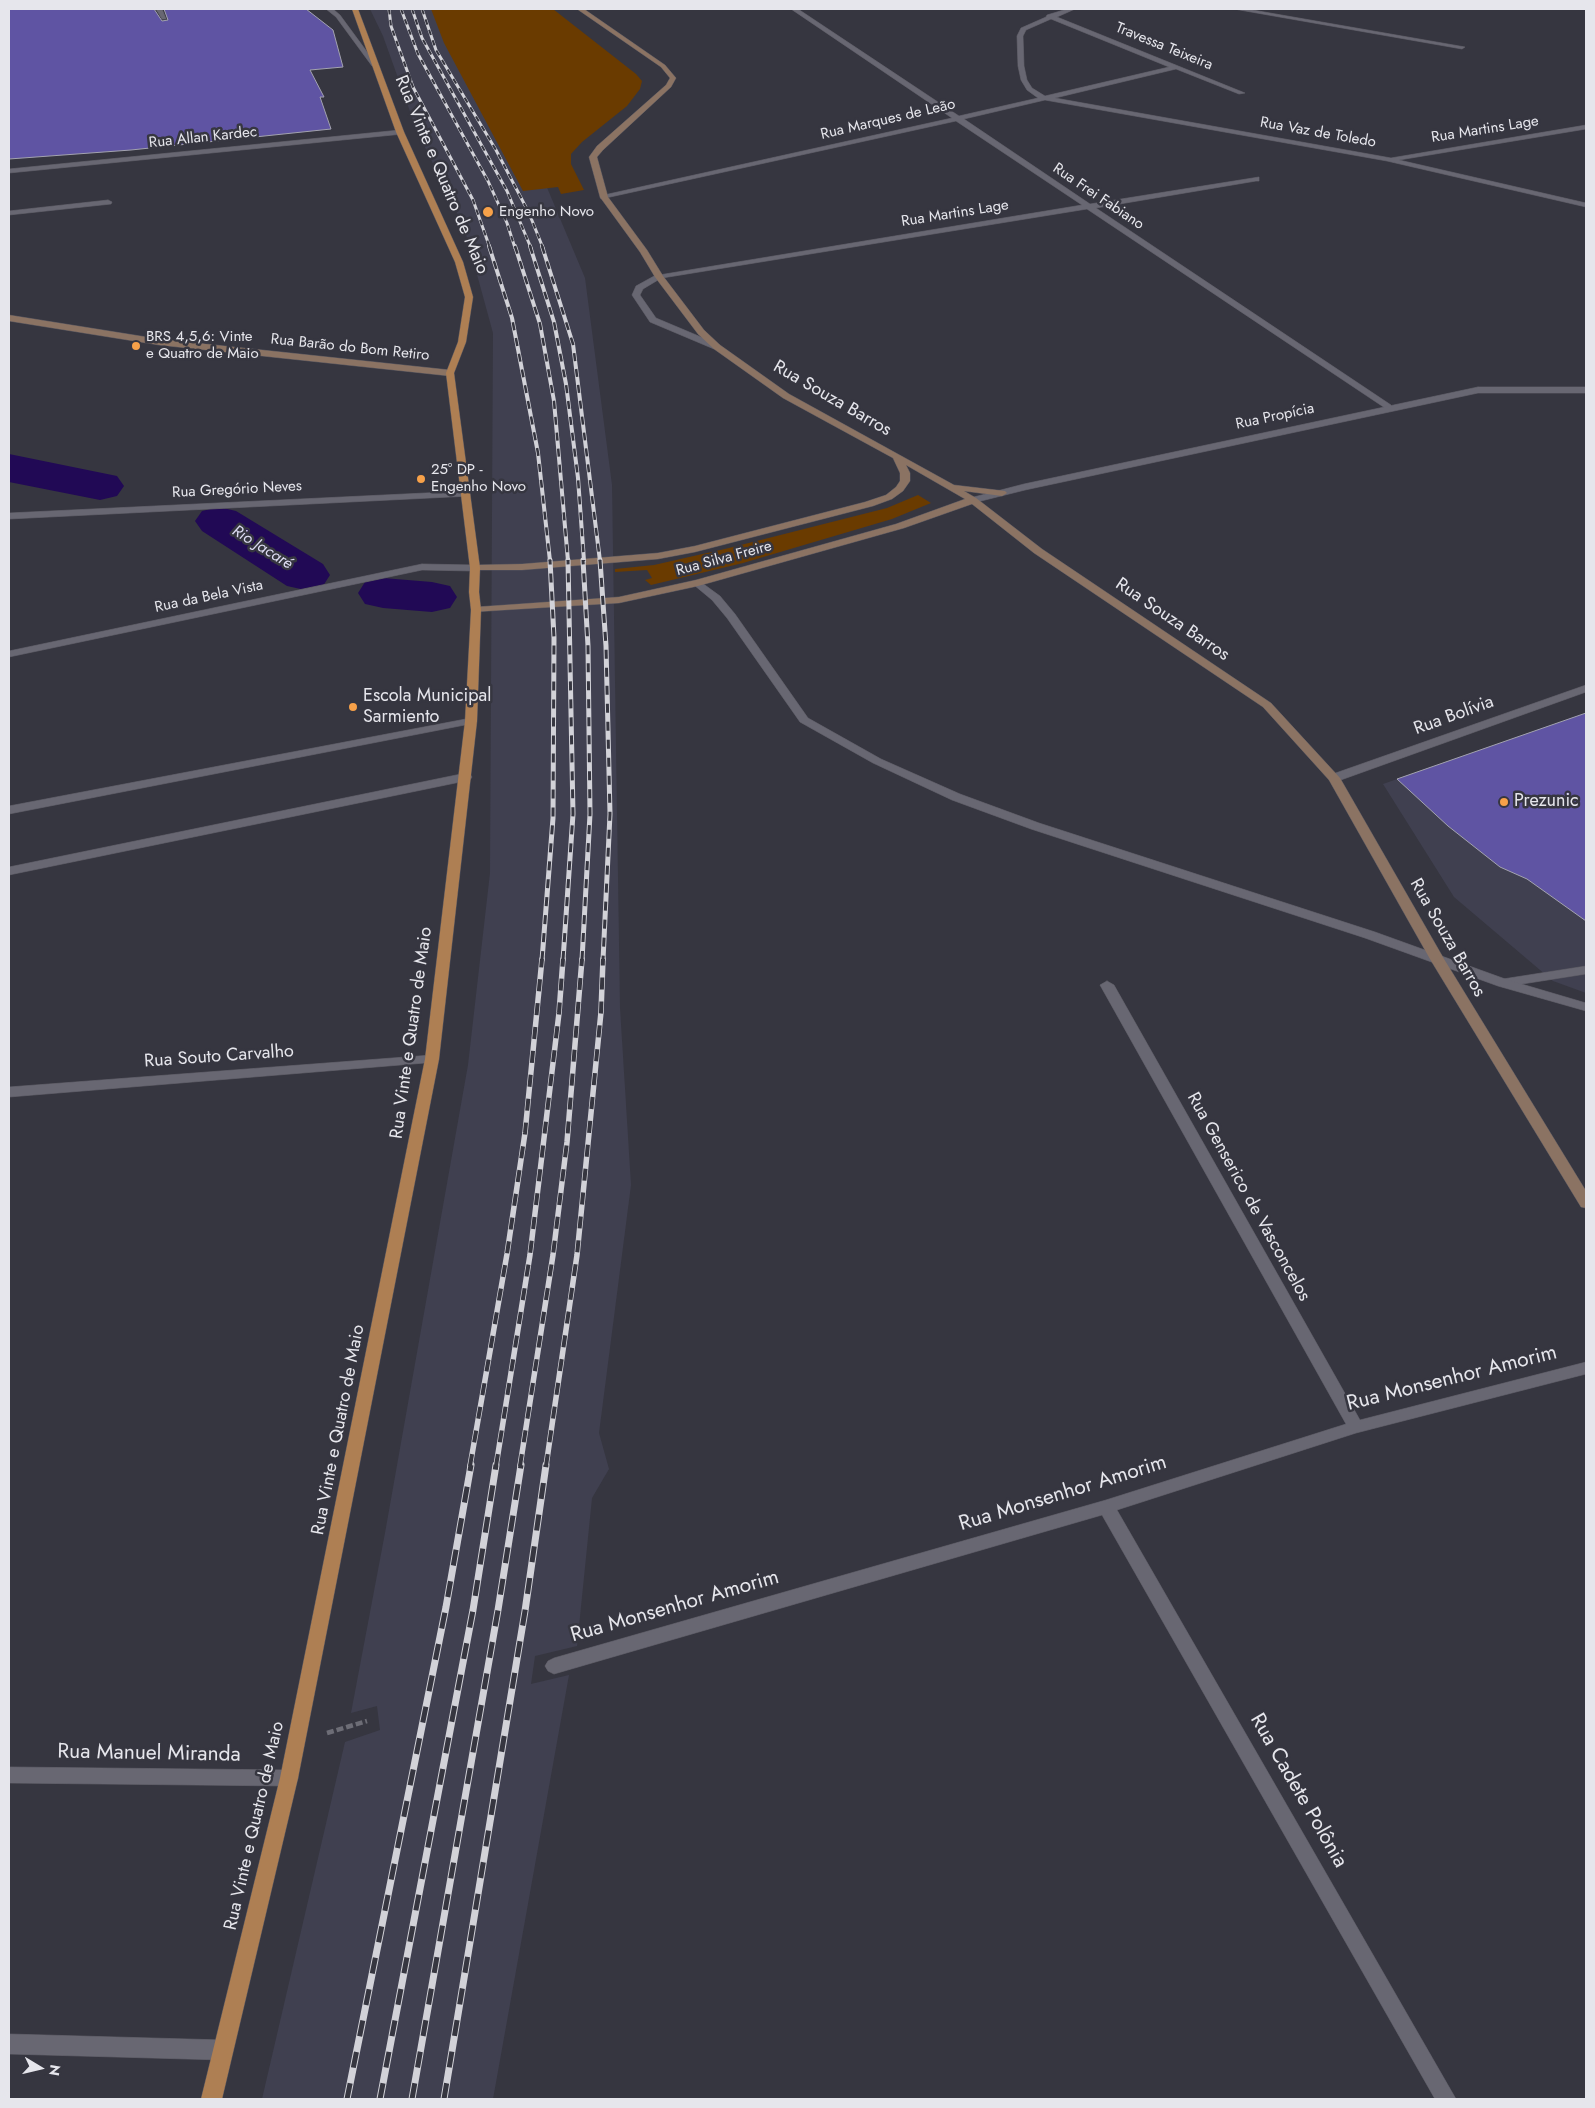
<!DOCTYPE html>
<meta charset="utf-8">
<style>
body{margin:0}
#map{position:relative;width:1595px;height:2108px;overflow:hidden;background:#363640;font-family:Jost,sans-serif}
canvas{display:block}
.frame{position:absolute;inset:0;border:10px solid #e6e6ec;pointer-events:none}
.north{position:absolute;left:15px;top:2043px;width:50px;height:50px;-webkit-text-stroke:4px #363640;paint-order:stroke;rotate:99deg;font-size:14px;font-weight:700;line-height:20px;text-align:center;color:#e6e6ec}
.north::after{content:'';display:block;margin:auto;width:18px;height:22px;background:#e6e6ec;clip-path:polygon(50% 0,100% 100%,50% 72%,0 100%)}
</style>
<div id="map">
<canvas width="1595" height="2108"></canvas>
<div class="frame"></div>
<div class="north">N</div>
</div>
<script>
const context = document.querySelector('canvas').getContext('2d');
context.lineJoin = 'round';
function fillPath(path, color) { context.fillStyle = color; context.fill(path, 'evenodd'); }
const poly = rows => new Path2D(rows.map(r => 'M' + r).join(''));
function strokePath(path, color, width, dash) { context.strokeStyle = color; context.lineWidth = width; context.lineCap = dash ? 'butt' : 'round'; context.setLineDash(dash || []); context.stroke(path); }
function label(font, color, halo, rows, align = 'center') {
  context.font = font + ' Jost,sans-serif'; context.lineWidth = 5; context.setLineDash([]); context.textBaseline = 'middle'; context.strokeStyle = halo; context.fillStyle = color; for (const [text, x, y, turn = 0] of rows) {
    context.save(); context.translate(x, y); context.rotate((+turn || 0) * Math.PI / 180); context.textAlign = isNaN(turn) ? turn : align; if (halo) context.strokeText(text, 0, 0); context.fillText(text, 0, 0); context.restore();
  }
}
const built = poly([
 [370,9,472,9,585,278,612,485,620,1008,631,1185,599,1433,609,1469,592,1498,577,1646,535,1656,531,1684,569,1675,493,2099,262,2099,345,1742,380,1730,377,1706,351,1713,385,1533,468,1065,490,873,493,333,464,227,417,131,383,36],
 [1586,713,1586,993,1553,981,1454,897,1383,784]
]);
const green = poly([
 [431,9,553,9,636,74,642,81,640,89,627,106,582,142,571,154,571,164,584,190,561,194,558,187,523,191,444,43],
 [918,495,931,503,892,519,743,563,651,585,645,580,652,578,647,570,615,572,615,569,654,565,729,548,887,508]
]);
const river = poly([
 [9,454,117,476,124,486,117,496,100,500,9,482,9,454],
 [219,507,236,511,323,564,330,575,323,586,305,590,287,586,202,531,195,521,202,511,219,507],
 [383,578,432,582,450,586,457,597,450,608,432,612,383,608,365,604,358,593,365,582,383,578]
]);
const building = poly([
 [9,9,154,9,162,21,168,20,164,9,306,9,333,30,343,67,310,70,324,97,320,97,331,129,131,150,9,159,9,9],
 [1586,713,1586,921,1527,879,1500,867,1448,826,1397,779,1586,713]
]);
const path = poly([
 [327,1733,367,1721]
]);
const service = poly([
 [656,275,663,277,643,289,640,295,656,318,720,345,720,349,714,349,650,322,632,295,636,286,656,275],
 [471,718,477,721,475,723,9,814,9,806,471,718],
 [1586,966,1586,974,1503,987,1496,983,1503,979,1586,966]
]);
const minor = poly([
 [156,9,162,9,166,19,162,19,156,9],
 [791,9,798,9,959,116,1038,98,1027,90,1021,80,1018,66,1017,36,1021,28,1046,17,1047,15,1067,9,1075,9,1057,17,1245,93,1239,94,1176,69,1055,98,1391,158,1586,125,1586,129,1399,160,1586,203,1586,207,1387,161,1045,100,964,119,1090,204,1259,177,1259,181,1256,181,1096,208,1391,405,1391,409,1388,410,1087,209,656,279,656,275,659,275,1082,205,956,121,601,199,600,197,604,195,952,118,791,9],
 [1051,19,1169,67,1045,96,1032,88,1027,80,1024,66,1023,36,1026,30,1051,19],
 [1234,9,1247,9,1465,47,1462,49,1234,9],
 [400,130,404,132,403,134,9,173,9,169,400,130],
 [108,200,112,202,111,204,9,215,9,211,108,200],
 [467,491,470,492,470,496,9,519,9,513,467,491],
 [422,564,475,565,480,568,475,571,422,570,9,657,9,651,422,564],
 [698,580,720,596,735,614,808,718,881,759,960,794,1039,823,1375,932,1508,980,1586,1003,1586,1011,1498,986,1365,938,1031,829,952,800,873,763,800,722,727,618,712,600,694,585,693,583,694,581,698,580],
 [1586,685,1586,692,1338,781,1330,781,1328,778,1330,775,1586,685],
 [466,773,470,774,472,777,470,780,9,875,9,867,466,773],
 [1107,981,1114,985,1360,1420,1586,1362,1586,1374,1356,1433,1117,1510,1456,2099,1435,2099,1102,1515,554,1674,548,1671,545,1666,548,1661,554,1658,1106,1500,1346,1424,1100,985,1107,981],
 [432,1055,437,1056,439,1059,437,1062,9,1097,9,1087,432,1055],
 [9,1767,289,1770,296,1772,298,1778,296,1784,289,1786,9,1783,9,1767],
 [9,2034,223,2040,230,2043,233,2050,230,2057,223,2060,9,2054,9,2034]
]);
const tertiary = poly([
 [326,9,333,9,340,15,376,64,376,66,372,66,336,17,326,9],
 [1478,387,1586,387,1586,393,1478,393,1025,490,973,503,968,500,970,498,1024,484,1478,387]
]);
const secondary = poly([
 [577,9,584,9,665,65,676,78,671,87,603,150,597,157,608,197,647,250,663,276,704,330,720,345,789,394,954,485,1005,491,1007,493,1002,496,964,491,976,498,1042,549,1271,703,1340,778,1444,959,1586,1191,1586,1208,1581,1207,1430,959,1329,780,1263,707,1034,553,972,504,904,528,698,586,619,603,472,612,471,610,476,607,619,597,696,580,896,524,965,499,906,465,910,473,910,481,903,491,892,499,873,506,695,552,658,559,522,570,471,570,470,568,475,565,522,564,658,553,695,546,865,502,886,495,896,487,900,481,900,473,893,458,783,398,714,349,698,334,655,277,640,252,600,197,589,157,597,146,666,85,670,78,661,67,577,9],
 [9,315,159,339,450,370,454,373,450,376,159,345,9,321,9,315]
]);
const primary = poly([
 [352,9,358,9,404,132,463,262,473,297,466,342,454,373,480,568,479,592,481,610,477,721,439,1059,298,1778,222,2099,201,2099,280,1778,425,1059,465,721,471,610,469,592,470,568,446,373,458,342,465,297,455,262,396,132,352,9]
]);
const railFar4 = poly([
 [389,9,391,26,413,87,473,200,490,248],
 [401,9,418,54,488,181,507,223,515,248],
 [412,9,422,38,507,191,531,248],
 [422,9,436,50,496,150,529,213,543,248]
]);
const railFar3 = poly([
 [489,246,512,318,538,453,550,561],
 [515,246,540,324,554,401,568,561],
 [530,246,554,322,566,384,578,478,584,561],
 [542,246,573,344,600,561]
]);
const railFar2 = poly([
 [600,560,606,646,610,814,603,960],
 [542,960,553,818,554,638,550,560],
 [563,960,573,814,568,560],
 [582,960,590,814,588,646,583,560]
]);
const railFar1 = poly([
 [470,1466,507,1254,525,1133,542,959],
 [496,1466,530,1255,559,1013,563,959],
 [520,1466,553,1255,567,1142,582,959],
 [546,1466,577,1255,601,1012,603,959]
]);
const rail = poly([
 [347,2099,446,1607,471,1465],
 [380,2099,473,1610,496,1465],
 [412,2099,498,1610,521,1465],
 [444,2099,525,1611,546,1465]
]);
const markers = [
 [488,212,6,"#f7a149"],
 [136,346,5,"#f7a149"],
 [421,479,5,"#f7a149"],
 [353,707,5,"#f7a149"],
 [1504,802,5,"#f7a149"]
];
const farStreetnames = [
 ["Travessa Teixeira",1164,47,22],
 ["Rua Marques de Leão",888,120,-13],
 ["Rua Martins Lage",1485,130,-9],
 ["Rua Vaz de Toledo",1318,133,10],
 ["Rua Allan Kardec",203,138,-6],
 ["Rua Frei Fabiano",1098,197,34],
 ["Rua Martins Lage",955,214,-9],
 ["Rua Barão do Bom Retiro",350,348,6],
 ["Rua Propícia",1275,417,-12],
 ["Rua Gregório Neves",237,490,-3],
 ["Rua Silva Freire",724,559,-15],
 ["Rua da Bela Vista",209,597,-12]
];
const farPoinames = [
 ["Engenho Novo",499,212],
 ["BRS 4,5,6: Vinte",146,337],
 ["e Quatro de Maio",146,354],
 ["25º DP -",431,470],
 ["Engenho Novo",431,487]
];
const farWaternames = [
 ["Rio Jacaré",262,548,32]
];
const streetNames = [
 ["Rua Vinte e Quatro de Maio",441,175,67],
 ["Rua Souza Barros",832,399,30],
 ["Rua Souza Barros",1172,620,34],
 ["Rua Bolívia",1454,716,-20],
 ["Rua Souza Barros",1447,938,60],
 ["Rua Vinte e Quatro de Maio",412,1033,-82],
 ["Rua Souto Carvalho",219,1057,-4],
 ["Rua Genserico de Vasconcelos",1248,1197,61],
 ["Rua Vinte e Quatro de Maio",339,1430,-79],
 ["Rua Vinte e Quatro de Maio",255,1826,-77]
];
const poiNames = [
 ["Escola Municipal",363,697],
 ["Sarmiento",363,718],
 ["Prezunic",1514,802]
];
const nearStreetnames = [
 ["Rua Monsenhor Amorim",1452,1379,-14],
 ["Rua Monsenhor Amorim",1063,1494,-17],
 ["Rua Monsenhor Amorim",675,1607,-16],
 ["Rua Manuel Miranda",149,1754,1],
 ["Rua Cadete Polônia",1298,1791,60]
];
fillPath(built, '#404050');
fillPath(green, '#6a3b00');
fillPath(river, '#210955');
fillPath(building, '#5f54a3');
strokePath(building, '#a3a3af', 1);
strokePath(service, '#56555e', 1);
strokePath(minor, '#56555e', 1);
strokePath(tertiary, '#56555e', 1);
strokePath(secondary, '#56555e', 1);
strokePath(primary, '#56555e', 1);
strokePath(path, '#6d6d76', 4.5, [7, 3]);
fillPath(service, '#686772');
fillPath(minor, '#686772');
fillPath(tertiary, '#686772');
fillPath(secondary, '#8b7363');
fillPath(primary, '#ae7f53');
strokePath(railFar4, '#d2d2d8', 3);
strokePath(railFar3, '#d2d2d8', 4);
strokePath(railFar2, '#d2d2d8', 5);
strokePath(railFar1, '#d2d2d8', 5.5);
strokePath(rail, '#d2d2d8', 7);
strokePath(railFar4, '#363640', 2, [5.5]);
strokePath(railFar3, '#363640', 2.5, [8]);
strokePath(railFar2, '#363640', 3, [9]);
strokePath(railFar1, '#363640', 4, [12]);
strokePath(rail, '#363640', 5, [16]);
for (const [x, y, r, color] of markers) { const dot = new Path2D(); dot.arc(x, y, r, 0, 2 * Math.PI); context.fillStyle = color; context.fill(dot); strokePath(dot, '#363640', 2); }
label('15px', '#e6e6ec', '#363640', farStreetnames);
label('15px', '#e6e6ec', '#363640', farPoinames, 'left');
label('italic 16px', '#dddcf3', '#363640', farWaternames);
label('18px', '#e6e6ec', '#363640', streetNames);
label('18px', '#e6e6ec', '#363640', poiNames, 'left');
label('21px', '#e6e6ec', '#363640', nearStreetnames);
</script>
